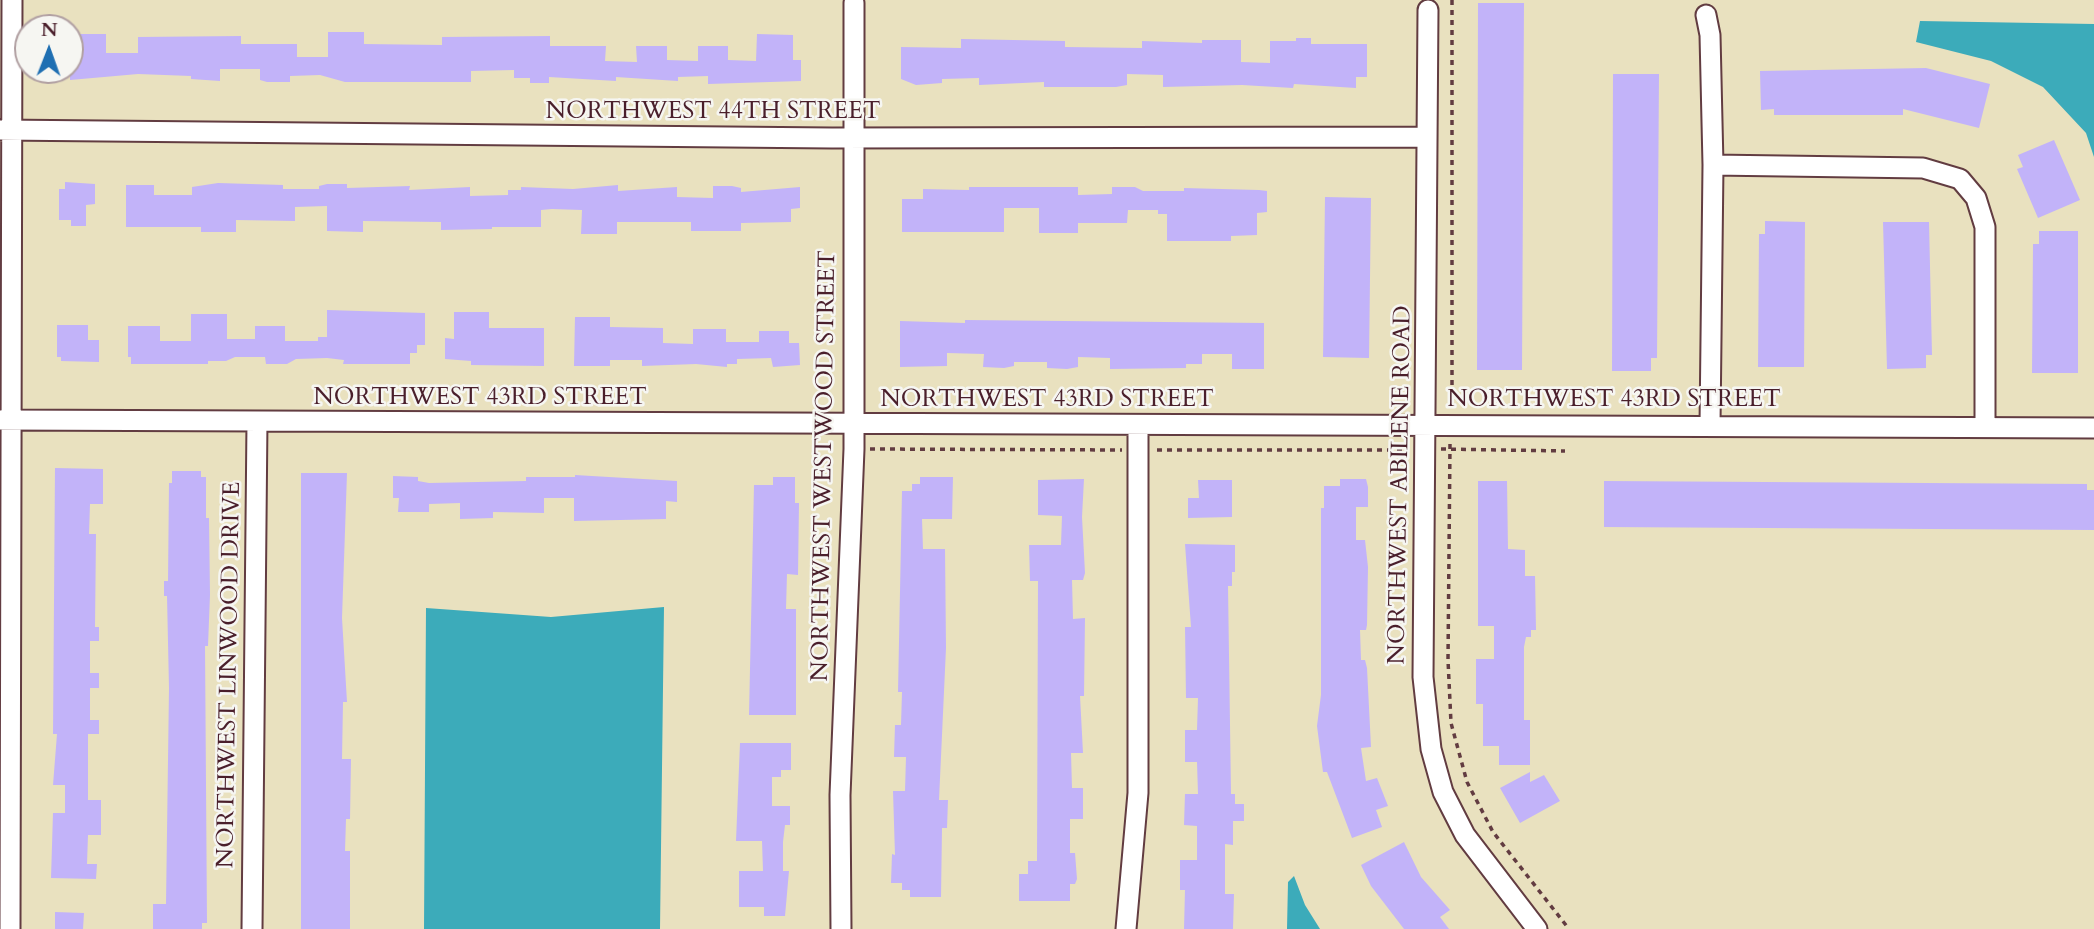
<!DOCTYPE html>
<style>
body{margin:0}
#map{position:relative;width:2094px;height:929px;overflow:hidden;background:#e9e1bf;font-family:Cardo,serif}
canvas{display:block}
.north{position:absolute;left:14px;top:14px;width:70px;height:70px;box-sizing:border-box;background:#f6f6f2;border:2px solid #b1a0a2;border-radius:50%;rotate:1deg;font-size:19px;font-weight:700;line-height:28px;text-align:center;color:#4a1f2b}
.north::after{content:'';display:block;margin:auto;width:24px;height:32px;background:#1f6fb2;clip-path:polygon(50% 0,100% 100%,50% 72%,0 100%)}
</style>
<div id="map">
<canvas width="2094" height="929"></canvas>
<div class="north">N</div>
</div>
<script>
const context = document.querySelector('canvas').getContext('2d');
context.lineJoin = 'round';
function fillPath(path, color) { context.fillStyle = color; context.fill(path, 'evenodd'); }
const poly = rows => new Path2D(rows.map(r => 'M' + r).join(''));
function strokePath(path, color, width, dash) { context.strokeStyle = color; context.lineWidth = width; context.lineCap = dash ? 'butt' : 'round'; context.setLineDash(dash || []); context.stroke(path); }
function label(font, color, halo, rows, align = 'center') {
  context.font = font + ' Cardo,serif'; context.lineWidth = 5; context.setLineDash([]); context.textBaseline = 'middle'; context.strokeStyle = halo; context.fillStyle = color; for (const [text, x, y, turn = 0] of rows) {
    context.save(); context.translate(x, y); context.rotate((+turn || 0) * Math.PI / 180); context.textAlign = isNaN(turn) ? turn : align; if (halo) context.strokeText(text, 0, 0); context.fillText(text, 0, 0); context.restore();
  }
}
const water = poly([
 [1920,21,2094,24,2094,157,2086,133,2043,87,1991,61,1916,42],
 [664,607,660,929,424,929,426,608,551,617],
 [1294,876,1305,905,1320,929,1287,929,1288,882]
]);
const building = poly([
 [1478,3,1524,3,1522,370,1477,370],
 [328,32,364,32,364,44,442,45,442,37,550,36,550,46,606,46,605,61,637,62,636,46,667,46,667,60,698,61,698,46,728,46,728,60,756,61,757,34,793,35,793,60,801,60,801,81,708,84,708,76,678,77,678,81,616,77,616,81,549,77,549,83,530,83,530,78,514,78,514,70,471,71,471,82,345,82,320,75,290,76,290,82,267,82,260,80,260,69,220,69,220,81,191,79,191,76,138,74,70,80,70,34,106,34,106,53,138,53,138,37,241,36,241,44,297,44,297,57,328,57],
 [1296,38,1311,38,1311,44,1367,44,1367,77,1356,77,1356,88,1294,84,1293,88,1242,85,1163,87,1163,75,1127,74,1127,85,1116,87,1044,87,1044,82,979,85,979,78,942,79,942,83,916,85,901,79,901,47,961,48,961,39,1065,41,1065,47,1142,48,1142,41,1202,43,1202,40,1241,40,1241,62,1270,63,1270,41,1296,41],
 [1926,68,1990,84,1979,128,1903,109,1903,115,1774,115,1774,109,1761,110,1760,71],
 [1613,74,1659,74,1657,358,1651,358,1651,371,1612,371],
 [2054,140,2080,200,2038,218,2017,169,2023,167,2018,155],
 [65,182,95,184,95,204,86,205,86,226,71,226,71,220,59,220,59,189,65,189],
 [218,183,283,185,283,189,319,189,319,186,327,184,347,184,347,188,410,186,409,190,470,187,470,196,508,195,508,190,521,190,521,187,573,189,618,185,618,191,677,187,677,197,713,198,713,186,732,186,741,188,741,192,800,187,800,208,791,209,791,222,741,223,741,231,691,231,691,222,617,222,617,234,581,234,582,210,552,209,541,210,541,227,492,227,492,229,441,230,441,222,363,221,363,232,327,231,327,206,295,207,295,221,236,220,236,232,201,232,201,227,126,227,126,185,154,185,154,195,192,195,192,187],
 [969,187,1078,187,1078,195,1112,194,1112,187,1135,187,1143,191,1184,191,1184,188,1259,190,1267,191,1267,212,1257,213,1257,235,1231,236,1231,241,1167,241,1167,214,1158,214,1158,210,1128,210,1127,223,1078,223,1078,233,1039,233,1039,208,1004,208,1004,232,902,232,902,199,923,199,923,189,969,190],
 [1325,197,1371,198,1369,358,1323,357],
 [1765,221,1805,222,1804,367,1758,367,1759,234,1765,234],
 [1883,222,1929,222,1932,355,1926,355,1926,368,1887,369],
 [2039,231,2078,231,2078,373,2032,373,2033,244,2039,244],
 [327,310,425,313,425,345,417,345,417,353,410,353,410,364,343,364,344,360,327,358,296,359,287,364,266,364,265,357,235,357,226,361,208,361,208,364,131,364,131,357,128,357,128,326,160,326,160,341,191,341,191,314,227,314,227,339,255,339,255,326,285,326,285,341,318,341,318,337,327,337],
 [454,312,489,312,489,328,544,328,544,366,471,365,471,361,445,359,445,338,454,339],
 [575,317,610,317,610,327,663,328,663,343,693,344,693,329,726,329,726,342,759,342,759,331,789,331,789,343,799,343,800,365,773,367,771,358,737,359,737,364,727,364,727,367,696,364,642,366,642,360,610,360,610,366,574,366],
 [965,320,1264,323,1264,369,1232,369,1232,354,1202,354,1202,364,1186,364,1186,368,1110,369,1110,358,1078,357,1078,367,1067,369,1047,368,1047,362,1014,362,1014,366,1004,368,983,367,984,354,947,353,947,366,900,367,900,321,965,323],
 [57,325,88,325,88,340,99,340,99,362,61,361,61,357,57,357],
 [55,468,103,469,103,504,90,504,89,534,96,534,95,627,99,627,99,641,90,641,90,673,99,673,99,688,90,688,90,720,99,720,99,734,88,734,88,800,101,800,101,835,88,835,87,864,97,864,96,879,51,878,53,813,65,813,65,785,53,785,57,734,53,734],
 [172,471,201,471,201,477,206,477,206,518,209,518,210,595,208,646,205,646,207,923,202,923,202,929,153,929,153,904,166,904,169,688,167,596,164,596,164,581,168,581,169,483,172,483],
 [301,473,347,473,342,618,347,702,343,702,342,759,351,759,350,819,346,819,345,851,350,851,350,929,301,929],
 [575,475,677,481,677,502,666,501,666,519,574,521,574,498,544,498,544,513,493,512,493,518,460,519,460,503,429,504,429,512,398,512,399,498,393,498,393,476,418,477,418,481,429,483,526,481,526,477,575,477],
 [773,477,795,477,795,503,799,503,798,575,787,574,786,609,796,609,796,715,749,715,754,485,773,485],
 [920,477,953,477,952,519,922,519,923,549,945,549,946,648,939,800,948,800,947,828,942,828,941,897,910,897,910,890,902,890,902,883,891,883,892,854,895,855,893,791,905,791,906,757,894,757,895,725,901,725,902,692,898,692,902,491,912,491,912,484,920,484],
 [1084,479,1082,517,1085,573,1083,580,1072,580,1073,619,1085,618,1084,696,1080,696,1083,753,1071,753,1072,788,1083,788,1083,819,1070,819,1070,853,1075,853,1077,879,1075,884,1070,884,1070,901,1019,901,1019,874,1028,874,1028,861,1037,861,1038,581,1030,581,1029,545,1061,545,1062,516,1038,515,1038,480],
 [1340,479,1366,479,1368,487,1368,507,1356,507,1356,540,1365,540,1368,567,1367,625,1366,630,1360,630,1361,660,1365,660,1367,668,1371,747,1361,748,1366,781,1377,778,1388,806,1376,810,1382,827,1352,838,1327,772,1323,772,1317,726,1321,695,1321,508,1324,508,1324,486,1340,486],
 [1198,480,1232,480,1232,517,1188,518,1188,498,1199,498],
 [1478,481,1507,481,1508,549,1525,550,1525,576,1535,576,1536,630,1531,630,1531,637,1526,637,1524,647,1524,720,1530,720,1530,765,1499,765,1499,746,1483,746,1483,704,1476,704,1476,659,1494,659,1494,626,1478,626],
 [1604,481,2087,484,2087,490,2094,490,2094,530,1604,527],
 [1185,544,1235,545,1235,572,1232,572,1232,586,1228,586,1231,794,1235,794,1235,804,1244,804,1244,821,1233,821,1233,845,1225,844,1225,894,1234,894,1233,929,1184,929,1185,890,1180,890,1180,860,1197,860,1197,826,1184,825,1185,794,1198,794,1197,762,1185,762,1185,730,1197,730,1198,698,1186,698,1185,627,1191,627],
 [740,743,791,743,791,770,781,770,781,777,772,777,772,806,790,806,790,825,785,825,783,842,783,871,789,871,785,916,764,916,764,907,739,907,739,871,763,871,762,841,736,841],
 [1530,772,1530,782,1544,775,1560,801,1520,823,1500,788],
 [1404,842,1421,877,1450,910,1440,917,1449,929,1404,929,1371,886,1361,865],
 [55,912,84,913,83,929,55,929]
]);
const path = poly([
 [1452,0,1452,409],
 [1450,444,1448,660,1451,723,1467,782,1493,832,1569,929],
 [870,449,1122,450],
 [1441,449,1565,451],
 [1157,450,1409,450]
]);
const street = poly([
 [1428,10,1423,677,1431,749,1443,792,1465,835,1537,929],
 [1706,15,1710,35,1713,165,1710,425],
 [0,130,832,138,1426,137],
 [1713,165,1923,168,1960,179,1976,198,1985,227,1985,427],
 [0,420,2094,428],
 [10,929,12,0],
 [252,929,257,421],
 [841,929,840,795,854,449,854,3],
 [1126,929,1138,793,1138,425]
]);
const streetNames = [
 ["NORTHWEST 44TH STREET",713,112],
 ["NORTHWEST 43RD STREET",480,398],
 ["NORTHWEST 43RD STREET",1047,400],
 ["NORTHWEST 43RD STREET",1614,400],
 ["NORTHWEST WESTWOOD STREET",825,466,-89],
 ["NORTHWEST ABILENE ROAD",1401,485,-89],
 ["NORTHWEST LINWOOD DRIVE",230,675,-89]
];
fillPath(water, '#3cabba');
fillPath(building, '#c2b3f9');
strokePath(street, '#623c41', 23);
strokePath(path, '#623c41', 3.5, [5, 5]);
strokePath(street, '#fff', 19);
label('24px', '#4a1f2b', '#f6f6f2', streetNames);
</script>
